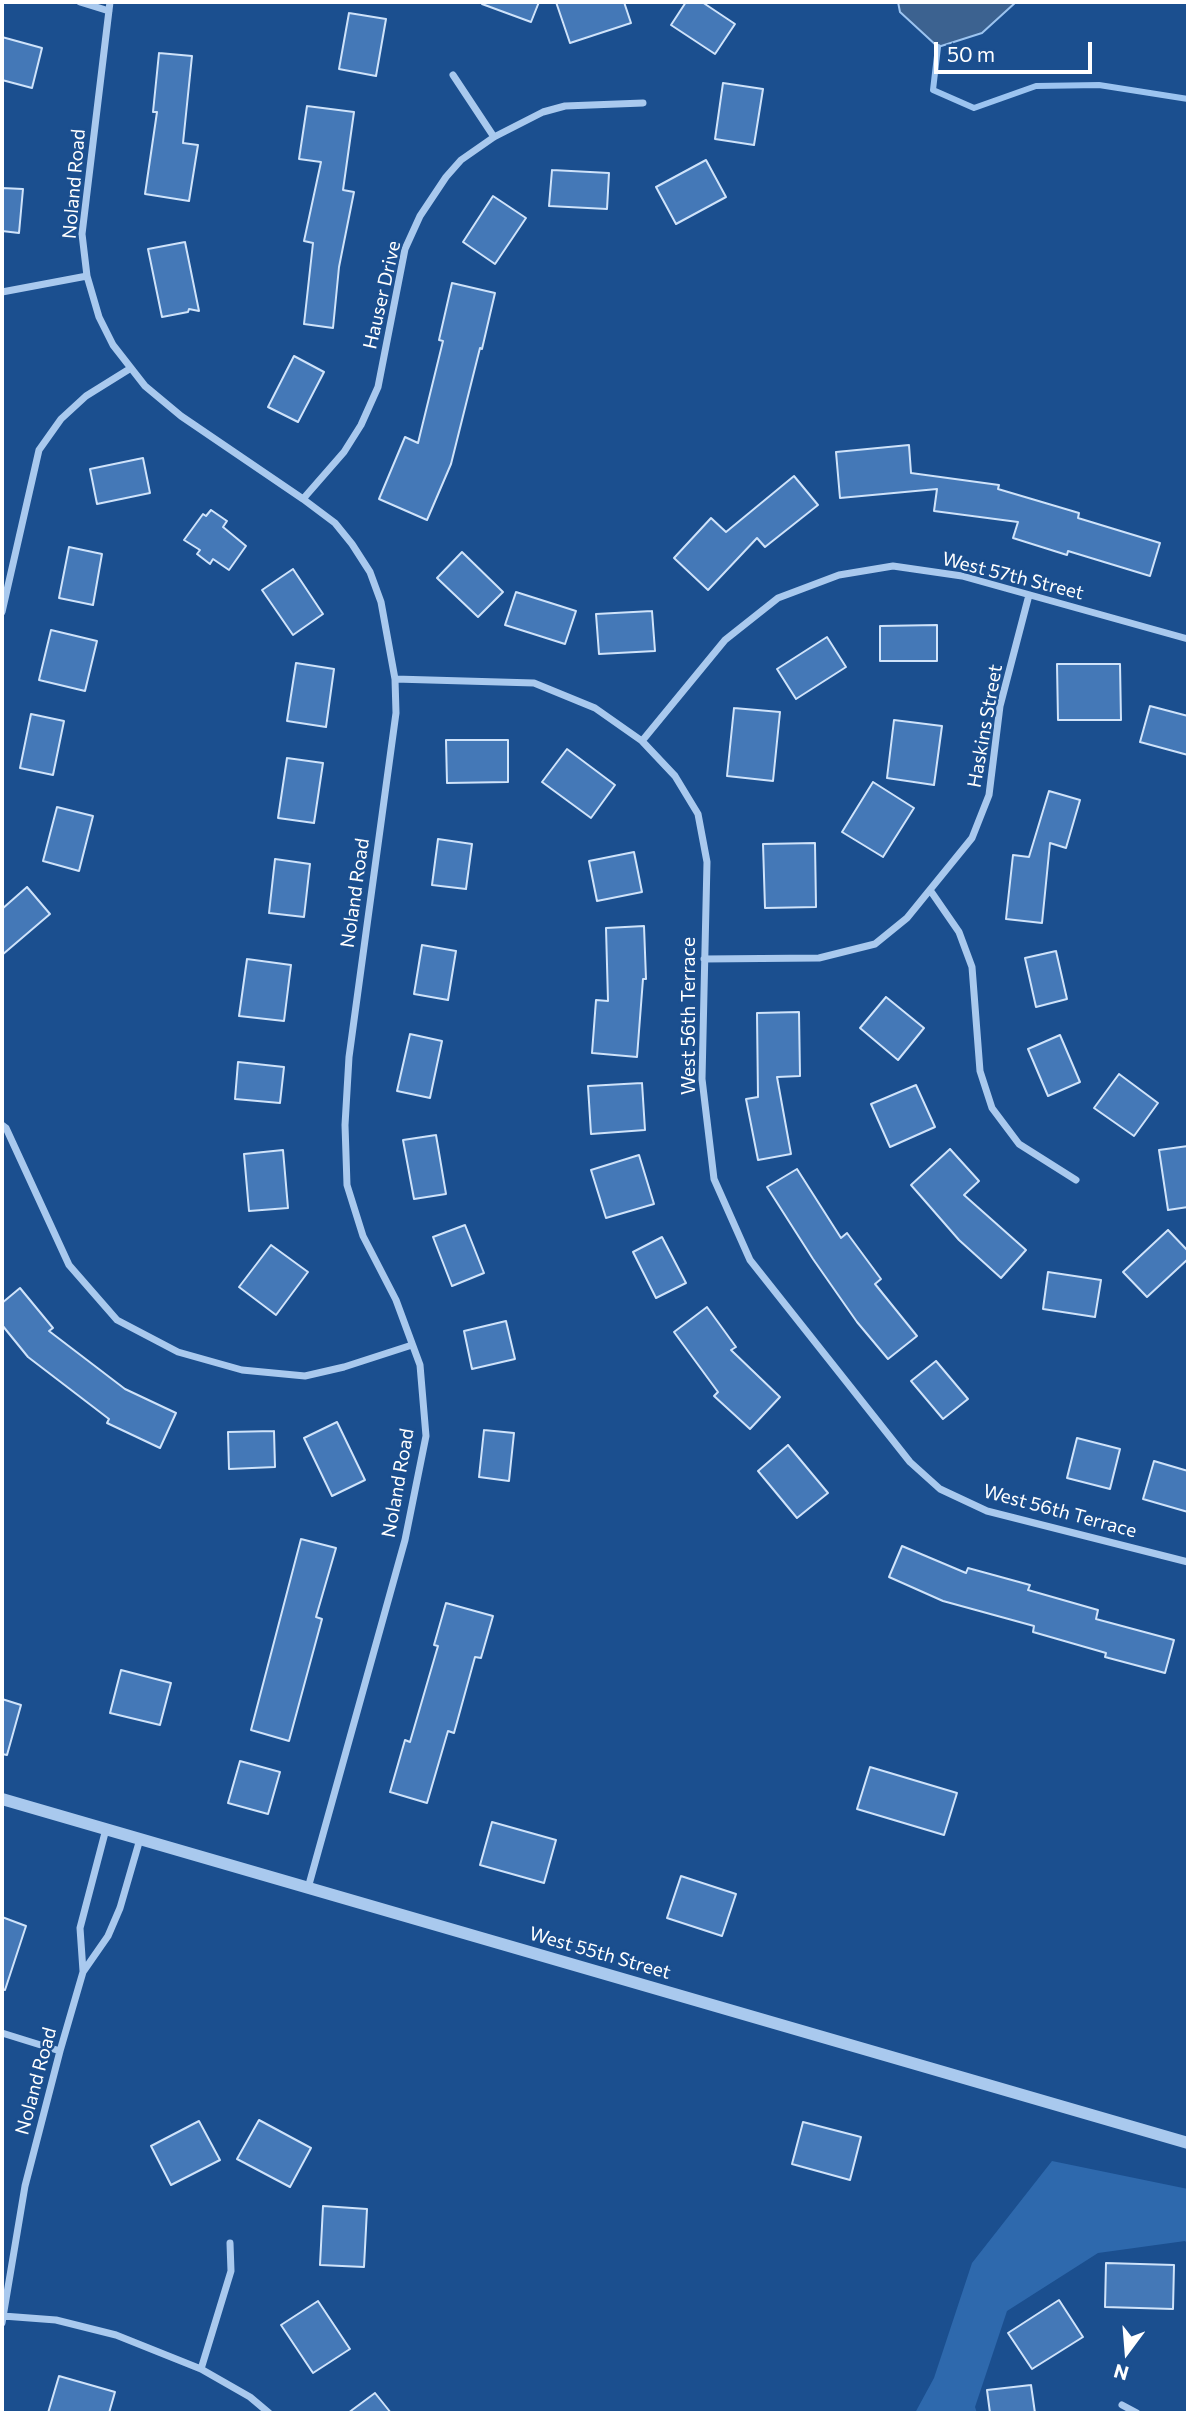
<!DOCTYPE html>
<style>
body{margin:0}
#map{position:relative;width:1190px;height:2415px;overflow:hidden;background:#1b4f8f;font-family:Commissioner,sans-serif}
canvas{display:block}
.frame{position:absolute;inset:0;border:4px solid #fff;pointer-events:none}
.north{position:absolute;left:1092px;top:2317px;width:70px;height:70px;-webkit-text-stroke:5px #1b4f8f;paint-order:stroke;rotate:196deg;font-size:19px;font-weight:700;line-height:28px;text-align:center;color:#fff}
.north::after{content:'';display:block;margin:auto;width:24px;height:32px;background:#fff;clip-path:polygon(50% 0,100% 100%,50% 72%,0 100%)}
.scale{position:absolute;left:934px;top:42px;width:158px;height:32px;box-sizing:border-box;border:4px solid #fff;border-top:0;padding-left:9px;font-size:21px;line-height:24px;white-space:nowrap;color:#fff;-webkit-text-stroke:5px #1b4f8f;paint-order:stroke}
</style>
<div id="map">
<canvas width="1190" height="2415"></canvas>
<div class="frame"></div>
<div class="north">N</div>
<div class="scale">50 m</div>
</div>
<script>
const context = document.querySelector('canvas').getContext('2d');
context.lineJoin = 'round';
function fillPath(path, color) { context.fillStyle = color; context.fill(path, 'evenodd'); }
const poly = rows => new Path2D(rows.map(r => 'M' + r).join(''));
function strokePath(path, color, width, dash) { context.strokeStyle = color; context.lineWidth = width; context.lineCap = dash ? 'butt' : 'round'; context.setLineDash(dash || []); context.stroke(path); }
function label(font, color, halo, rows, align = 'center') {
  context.font = font + ' Commissioner,sans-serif'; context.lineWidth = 5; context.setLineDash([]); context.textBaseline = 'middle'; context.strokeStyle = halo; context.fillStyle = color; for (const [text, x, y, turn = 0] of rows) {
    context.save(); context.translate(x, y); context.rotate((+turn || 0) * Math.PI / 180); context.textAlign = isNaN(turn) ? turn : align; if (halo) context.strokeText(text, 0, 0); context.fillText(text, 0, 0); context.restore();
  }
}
const green = poly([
 [1052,2161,1188,2189,1188,2244,1185,2241,1098,2253,1007,2311,975,2407,977,2413,915,2413,934,2378,972,2263]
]);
const water = poly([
 [898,2,1016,2,982,33,938,47,900,12,898,2]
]);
const stream = poly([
 [938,47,933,90,974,108,1036,86,1099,85,1188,99]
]);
const building = poly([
 [482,2,539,2,531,22,482,4,482,2],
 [556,2,624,2,631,23,570,43,556,2],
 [686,2,702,2,735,24,715,54,671,25,686,2],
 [349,13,386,19,376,76,339,69,349,13],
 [2,37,42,48,32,88,2,80,2,37],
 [159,53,192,56,183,143,198,145,189,201,145,194,157,112,153,112,159,53],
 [723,83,763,89,754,145,715,139,723,83],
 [307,106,354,112,343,190,354,192,339,267,333,328,304,324,313,243,304,241,321,162,299,159,307,106],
 [706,160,726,197,676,224,656,187,706,160],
 [552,170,609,173,607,209,549,206,552,170],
 [2,188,23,189,19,233,2,231,2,188],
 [493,196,526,218,495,264,463,242,493,196],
 [185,242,199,311,189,309,188,312,162,317,148,249,185,242],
 [452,283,495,293,482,349,480,348,451,464,427,520,379,499,405,437,418,443,443,341,439,340,452,283],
 [294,356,324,372,298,422,268,407,294,356],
 [909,445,911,473,999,485,998,489,1079,513,1078,518,1160,543,1150,576,1068,551,1067,555,1013,538,1018,522,934,511,937,489,840,498,836,452,909,445],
 [143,458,150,493,97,504,90,469,143,458],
 [794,476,818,505,765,547,757,538,708,590,674,558,711,518,726,532,794,476],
 [211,510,227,521,223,527,246,546,229,570,213,559,210,564,197,554,200,550,184,540,203,514,206,516,211,510],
 [69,547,102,554,93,605,59,598,69,547],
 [462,552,503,592,478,617,437,578,462,552],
 [293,569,323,614,293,635,262,590,293,569],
 [516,592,576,611,565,644,505,625,516,592],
 [652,611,655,651,599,654,596,614,652,611],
 [937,625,937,661,880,661,880,626,937,625],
 [51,630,97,641,85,691,39,680,51,630],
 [827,637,846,667,796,699,777,669,827,637],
 [296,663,334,669,326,727,287,721,296,663],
 [1057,664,1120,664,1121,720,1058,720,1057,664],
 [1150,706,1188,716,1188,755,1140,742,1150,706],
 [734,708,780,712,773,781,727,776,734,708],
 [31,714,64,721,53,775,20,768,31,714],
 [894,720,942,726,934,785,887,778,894,720],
 [446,740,508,740,508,782,447,783,446,740],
 [567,749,615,785,591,818,542,782,567,749],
 [287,758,323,763,314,823,278,818,287,758],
 [873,782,914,808,883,857,842,832,873,782],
 [1049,791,1080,800,1066,848,1050,843,1042,923,1006,919,1013,855,1029,857,1049,791],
 [57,807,93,816,79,871,43,861,57,807],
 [438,839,472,844,466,889,432,885,438,839],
 [815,843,816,907,765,908,763,844,815,843],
 [634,852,642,892,597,901,589,861,634,852],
 [275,859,310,864,304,917,269,913,275,859],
 [27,887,50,914,2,955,2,909,27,887],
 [644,926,646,979,643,979,637,1057,592,1053,596,1000,608,1001,606,928,644,926],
 [422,945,456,951,448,1000,414,994,422,945],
 [1056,951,1067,999,1036,1007,1025,958,1056,951],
 [247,959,291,965,284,1021,239,1016,247,959],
 [886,997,924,1028,898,1060,860,1028,886,997],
 [799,1012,800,1076,777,1077,791,1154,758,1160,746,1099,758,1097,757,1013,799,1012],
 [410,1034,442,1041,430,1098,397,1091,410,1034],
 [1060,1035,1080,1082,1048,1096,1028,1049,1060,1035],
 [238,1062,284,1067,280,1103,235,1099,238,1062],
 [1119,1074,1158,1103,1134,1136,1094,1108,1119,1074],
 [642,1083,645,1130,591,1134,588,1086,642,1083],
 [916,1085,935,1127,890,1147,871,1104,916,1085],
 [436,1135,446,1194,414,1199,403,1140,436,1135],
 [1188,1146,1188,1207,1168,1210,1159,1150,1188,1146],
 [950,1149,979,1181,964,1195,1026,1250,1001,1278,959,1240,911,1185,950,1149],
 [283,1150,288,1208,249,1211,244,1154,283,1150],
 [639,1155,654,1204,606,1218,591,1170,639,1155],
 [797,1169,841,1238,847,1233,881,1279,875,1284,917,1336,888,1359,857,1322,813,1259,767,1187,797,1169],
 [465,1225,484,1273,452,1286,433,1237,465,1225],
 [1168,1230,1188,1251,1188,1259,1147,1297,1123,1272,1168,1230],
 [662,1237,686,1283,656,1298,633,1252,662,1237],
 [271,1245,308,1272,276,1315,239,1287,271,1245],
 [1048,1272,1101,1280,1095,1317,1043,1309,1048,1272],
 [20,1288,53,1328,49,1331,125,1389,176,1413,160,1448,107,1423,109,1419,28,1357,2,1325,2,1303,20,1288],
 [707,1307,736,1347,731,1350,780,1397,750,1429,714,1396,718,1392,674,1332,707,1307],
 [506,1321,515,1359,472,1369,464,1331,506,1321],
 [936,1361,968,1399,943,1419,911,1381,936,1361],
 [337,1422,365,1480,332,1496,304,1438,337,1422],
 [484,1430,514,1433,509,1481,479,1477,484,1430],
 [274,1431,275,1467,229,1469,228,1432,274,1431],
 [1077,1438,1120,1449,1110,1489,1067,1478,1077,1438],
 [788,1445,828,1493,797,1518,758,1471,788,1445],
 [1154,1461,1188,1471,1188,1512,1143,1499,1154,1461],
 [301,1539,336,1548,316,1617,322,1619,289,1741,251,1730,301,1539],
 [902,1546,966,1573,968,1568,1030,1585,1028,1590,1098,1610,1096,1619,1174,1640,1165,1673,1105,1657,1106,1653,1033,1632,1034,1626,943,1601,889,1577,902,1546],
 [446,1603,493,1616,481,1658,475,1657,454,1733,448,1731,427,1803,390,1792,405,1740,410,1742,438,1646,434,1645,446,1603],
 [121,1670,171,1683,160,1725,110,1713,121,1670],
 [2,1699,21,1705,7,1755,2,1754,2,1699],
 [240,1761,280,1772,268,1814,228,1803,240,1761],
 [870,1767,957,1793,944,1835,857,1809,870,1767],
 [492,1822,556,1840,544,1883,480,1865,492,1822],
 [681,1876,736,1894,722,1936,667,1918,681,1876],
 [2,1917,26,1926,5,1990,2,1989,2,1917],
 [259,2120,311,2148,290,2187,237,2159,259,2120],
 [199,2121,220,2160,171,2185,151,2146,199,2121],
 [803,2122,861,2137,850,2180,792,2164,803,2122],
 [323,2206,367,2209,364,2267,320,2265,323,2206],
 [1106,2263,1174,2265,1173,2309,1105,2307,1106,2263],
 [1059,2300,1083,2337,1032,2369,1008,2333,1059,2300],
 [318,2301,350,2349,313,2373,281,2325,318,2301],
 [59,2376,115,2392,109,2413,48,2413,59,2376],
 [1031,2385,1035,2413,990,2413,987,2390,1031,2385],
 [375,2393,391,2413,348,2413,375,2393]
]);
const minor = poly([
 [80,2,109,11],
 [110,2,82,234,87,276,99,317,113,345,145,386,181,416,303,499,335,523,352,544,370,572,381,602,395,679,396,713,349,1057,345,1125,347,1185,363,1236,396,1300,420,1365,426,1436,405,1540,308,1888],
 [453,75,494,137],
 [2,292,87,276],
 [303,499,344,452,361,425,378,387,405,249,420,216,446,177,461,160,494,137,543,112,565,106,643,103],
 [2,612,39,450,61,419,86,396,131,368],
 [395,679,534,683,595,708,642,741,675,776,698,814,707,862,702,1079,714,1179,750,1260,910,1462,940,1489,987,1511,1188,1562],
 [642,741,725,640,778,598,839,575,893,566,962,576,1188,639],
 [930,890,959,932,972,967,980,1071,992,1108,1019,1144,1076,1180],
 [704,959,819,958,875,944,907,918,972,838,989,795,1000,706,1029,595],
 [2,1125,6,1128,69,1265,117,1320,178,1352,242,1370,305,1376,344,1367,412,1345],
 [83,1971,80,1928,106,1829],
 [2,2033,60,2051],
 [3,2316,56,2320,116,2335,201,2369,250,2397,269,2413],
 [2,2323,25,2186,60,2051,83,1972,108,1936,120,1908,140,1839],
 [201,2369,231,2271,230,2243],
 [1122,2405,1137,2413]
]);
const tertiary = poly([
 [2,1799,1188,2143]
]);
const streetNames = [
 ["Noland Road",74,184,-85],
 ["Hauser Drive",382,295,-77],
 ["West 57th Street",1013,576,14],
 ["Haskins Street",985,726,-80],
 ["Noland Road",355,893,-82],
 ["West 56th Terrace",689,1016,-90],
 ["Noland Road",398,1483,-80],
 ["West 56th Terrace",1060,1511,15],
 ["West 55th Street",600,1953,16],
 ["Noland Road",36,2081,-75]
];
fillPath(green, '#2e69ad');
fillPath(water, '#3c6290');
strokePath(water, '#9cc4f0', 2);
strokePath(stream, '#9cc4f0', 6);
fillPath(building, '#4478b7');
strokePath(building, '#cfe3fa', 2);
strokePath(minor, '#a9c9ee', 7);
strokePath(tertiary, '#a9c9ee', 12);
label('19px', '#fff', '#1b4f8f', streetNames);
</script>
